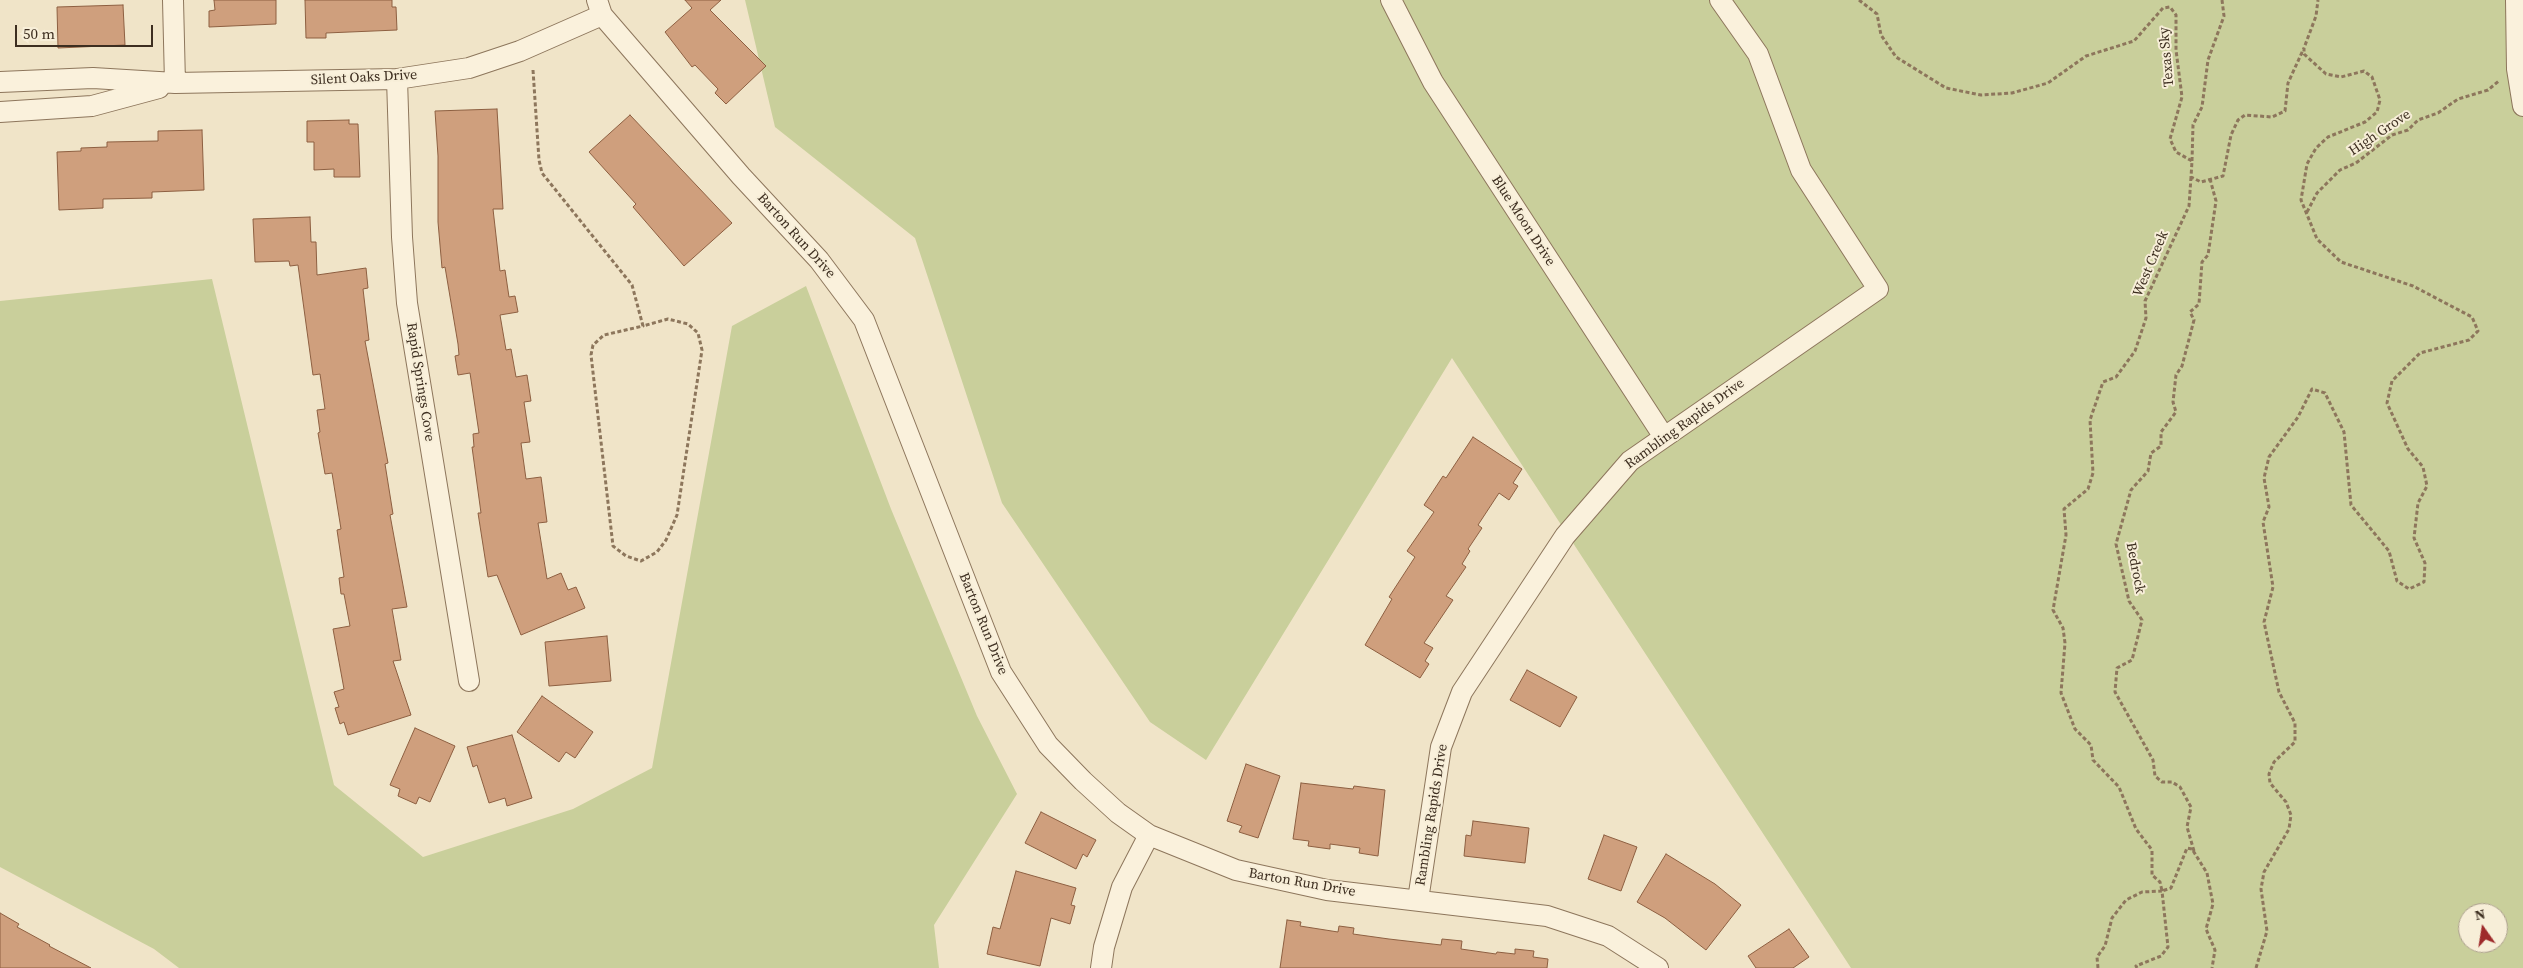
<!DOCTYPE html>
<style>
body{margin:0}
#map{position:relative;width:2523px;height:968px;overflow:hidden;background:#f0e4c8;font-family:"Source Serif 4",serif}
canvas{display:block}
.north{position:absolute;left:2458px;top:903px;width:50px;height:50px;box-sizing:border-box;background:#f7eed8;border:1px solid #ada18e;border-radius:50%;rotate:347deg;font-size:14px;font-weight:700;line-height:20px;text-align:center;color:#3d2e20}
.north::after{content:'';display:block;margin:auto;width:18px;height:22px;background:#9e2a2b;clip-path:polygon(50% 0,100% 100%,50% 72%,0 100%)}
.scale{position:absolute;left:15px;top:25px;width:138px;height:22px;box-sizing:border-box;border:2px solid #3d2e20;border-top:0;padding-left:6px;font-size:15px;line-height:18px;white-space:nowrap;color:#3d2e20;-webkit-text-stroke:4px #f7eed8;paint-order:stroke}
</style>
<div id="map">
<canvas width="2523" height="968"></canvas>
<div class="north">N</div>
<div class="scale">50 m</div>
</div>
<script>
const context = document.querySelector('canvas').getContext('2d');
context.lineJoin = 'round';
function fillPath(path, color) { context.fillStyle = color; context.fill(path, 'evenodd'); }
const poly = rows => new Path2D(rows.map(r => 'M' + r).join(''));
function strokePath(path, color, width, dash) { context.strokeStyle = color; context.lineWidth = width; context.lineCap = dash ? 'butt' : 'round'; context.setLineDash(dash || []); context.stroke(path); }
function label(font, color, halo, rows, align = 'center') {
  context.font = font + ' "Source Serif 4",serif'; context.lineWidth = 4; context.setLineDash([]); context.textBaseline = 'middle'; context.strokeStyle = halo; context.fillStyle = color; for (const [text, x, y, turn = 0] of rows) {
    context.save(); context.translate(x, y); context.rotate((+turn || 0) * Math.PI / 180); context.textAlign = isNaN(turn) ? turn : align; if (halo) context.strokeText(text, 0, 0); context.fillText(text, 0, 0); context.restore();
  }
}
const green = poly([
 [745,0,2523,0,2523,968,1851,968,1452,358,1206,760,1150,722,1002,503,915,238,775,127],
 [2468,913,2498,913,2498,943,2468,943],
 [212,279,334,785,423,857,573,809,652,768,732,326,806,286,891,509,977,716,1017,794,934,925,939,968,179,968,154,949,0,867,0,301]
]);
const building = poly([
 [214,0,276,0,276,24,209,27,209,11,215,10,214,0],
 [305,0,392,0,392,7,396,7,397,30,326,33,326,38,306,38,305,0],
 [685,0,721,0,710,10,766,66,726,104,715,93,718,89,695,65,692,67,665,32,692,8,685,0],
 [123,5,125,45,58,48,57,7,123,5],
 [497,109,503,209,493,209,500,271,505,270,509,297,515,296,518,312,500,315,506,350,511,349,516,377,527,375,531,401,524,402,530,442,521,443,526,479,541,477,547,522,538,523,547,579,561,573,568,590,576,587,585,608,521,635,497,575,488,577,478,513,481,513,472,447,474,447,473,434,479,433,470,373,458,375,455,356,459,355,458,344,445,267,442,268,438,222,438,156,435,111,497,109],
 [630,115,732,223,684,266,633,207,636,204,589,152,630,115],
 [349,120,349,124,358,124,360,177,334,177,334,169,314,170,314,142,307,142,307,121,349,120],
 [202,130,204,190,152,192,152,198,103,199,103,208,59,210,57,152,81,151,81,148,107,147,107,142,158,141,158,131,202,130],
 [310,217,311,242,316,242,317,275,366,268,368,288,363,289,369,340,365,341,388,463,385,464,393,514,390,515,407,607,392,609,401,660,393,661,411,715,348,735,344,722,340,724,335,708,339,707,334,692,344,689,333,629,350,626,344,594,341,594,339,578,344,577,337,530,341,529,332,473,325,474,318,433,320,432,317,410,325,409,320,374,313,375,298,265,290,266,289,261,255,262,253,219,310,217],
 [1473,437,1522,469,1513,483,1518,486,1509,500,1499,493,1478,525,1482,528,1468,549,1470,551,1462,564,1466,567,1446,596,1453,600,1424,643,1433,648,1425,661,1429,664,1420,678,1365,645,1392,599,1389,597,1415,557,1407,551,1434,512,1424,505,1443,476,1446,478,1473,437],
 [607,636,611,681,549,686,545,642,607,636],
 [1527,670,1577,697,1560,727,1510,700,1527,670],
 [542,696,593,732,575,758,566,752,559,762,517,732,542,696],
 [415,728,455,746,430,802,419,797,416,804,398,796,400,789,390,785,415,728],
 [512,735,532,798,507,806,505,798,489,803,477,765,473,767,467,747,512,735],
 [1246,764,1280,776,1258,838,1239,832,1242,826,1227,821,1246,764],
 [1301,783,1353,789,1354,786,1385,790,1378,856,1359,853,1360,848,1330,844,1330,849,1308,846,1309,841,1293,839,1301,783],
 [1041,812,1096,840,1087,857,1083,854,1076,869,1025,843,1041,812],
 [1473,821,1529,828,1525,863,1464,856,1466,835,1471,836,1473,821],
 [1604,835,1637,847,1621,891,1588,879,1604,835],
 [1666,854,1715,884,1741,905,1706,950,1665,918,1637,902,1666,854],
 [1016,871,1076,888,1071,905,1075,906,1070,924,1051,918,1040,966,987,954,993,927,1000,929,1016,871],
 [0,913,19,924,17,927,50,945,49,946,91,968,0,968,0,913],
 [1287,920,1301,922,1300,926,1338,932,1339,926,1354,928,1353,934,1389,939,1441,945,1442,939,1462,941,1461,949,1496,954,1497,952,1515,954,1515,949,1534,951,1533,957,1548,959,1547,968,1280,968,1287,920],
 [1789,929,1809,957,1793,968,1756,968,1748,956,1789,929]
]);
const path = poly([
 [1859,0,1877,14,1881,35,1896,57,1946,88,1981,95,2012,93,2048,83,2086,56,2134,41,2163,8,2170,7,2176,15,2176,50,2182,97,2170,139,2176,152,2192,161,2191,177,2201,182,2223,176,2231,135,2238,120,2245,115,2272,117,2285,111,2288,83,2304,48],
 [533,70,539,160,542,173,632,285,643,326,604,335,593,345,591,355,613,546,626,556,641,561,657,552,666,540,677,515,702,350,698,333,688,324,668,319,643,326],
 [2192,161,2193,125,2202,107,2208,60,2224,16,2222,0],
 [2191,177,2189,206,2145,301,2146,318,2135,351,2116,377,2103,382,2090,420,2093,473,2088,489,2064,509,2066,535,2053,610,2063,628,2065,643,2061,693,2075,729,2091,745,2093,760,2119,787,2136,829,2152,850,2152,875,2160,882,2162,891,2171,888,2187,848,2192,849,2207,873,2213,904,2206,929,2215,950,2212,968],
 [2307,212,2317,193,2340,170,2356,163,2392,135,2408,130,2418,120,2438,113,2458,99,2488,90,2500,80],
 [2194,851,2187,827,2191,807,2180,787,2172,782,2162,782,2155,776,2153,760,2115,692,2117,668,2132,660,2142,620,2129,601,2116,544,2131,490,2148,471,2151,453,2161,446,2161,432,2176,412,2173,402,2176,375,2182,366,2194,320,2190,312,2199,304,2202,262,2208,255,2216,201,2210,179],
 [2098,968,2097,957,2105,946,2112,918,2126,900,2142,892,2162,891,2168,947,2161,956,2136,966,2137,968],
 [2256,968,2267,931,2261,889,2264,872,2289,829,2291,815,2286,802,2270,783,2269,774,2274,762,2295,742,2295,723,2279,692,2264,622,2273,587,2263,522,2269,507,2264,478,2269,457,2298,417,2312,389,2325,393,2344,432,2351,505,2389,551,2397,581,2409,589,2424,582,2425,563,2414,538,2418,503,2427,486,2423,467,2408,449,2387,403,2392,381,2420,353,2469,340,2478,331,2472,317,2413,286,2341,262,2317,239,2301,200,2307,164,2316,148,2328,137,2365,122,2377,112,2380,100,2372,77,2364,71,2341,77,2326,74,2304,54,2304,48,2316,16,2318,0]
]);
const minor = poly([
 [173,0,175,83],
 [597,0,602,15,741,176,819,260,864,320,1001,672,1048,745,1083,781,1118,813,1149,835,1236,870,1327,890,1547,916,1608,936,1658,968],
 [1391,0,1433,82,1664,437],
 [2516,0,2517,69,2523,106],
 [397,79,402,237,407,303,469,681],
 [0,82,93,78,175,83,397,79,469,68,520,51,602,15],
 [0,112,92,106,159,88],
 [1418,900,1441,747,1462,692,1565,536,1630,461,1878,289,1801,170,1758,54,1720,0],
 [1101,968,1104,947,1122,887,1149,835]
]);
const streetNames = [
 ["Texas Sky",2167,57,-95],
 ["Silent Oaks Drive",364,78,-3],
 ["High Grove",2380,133,-34],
 ["Blue Moon Drive",1523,221,57],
 ["Barton Run Drive",796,236,48],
 ["West Creek",2151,264,-67],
 ["Rapid Springs Cove",420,382,81],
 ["Rambling Rapids Drive",1685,424,-36],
 ["Bedrock",2135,568,79],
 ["Barton Run Drive",983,624,68],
 ["Rambling Rapids Drive",1432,815,-81],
 ["Barton Run Drive",1302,883,10]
];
fillPath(green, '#c9cf9b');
fillPath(building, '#cf9f7d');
strokePath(building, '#8d5f41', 1);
strokePath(minor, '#8d765c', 22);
strokePath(path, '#8d765c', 3, [4, 2.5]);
strokePath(minor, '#faf1dc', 20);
label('14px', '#3d2e20', '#f7eed8', streetNames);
</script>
